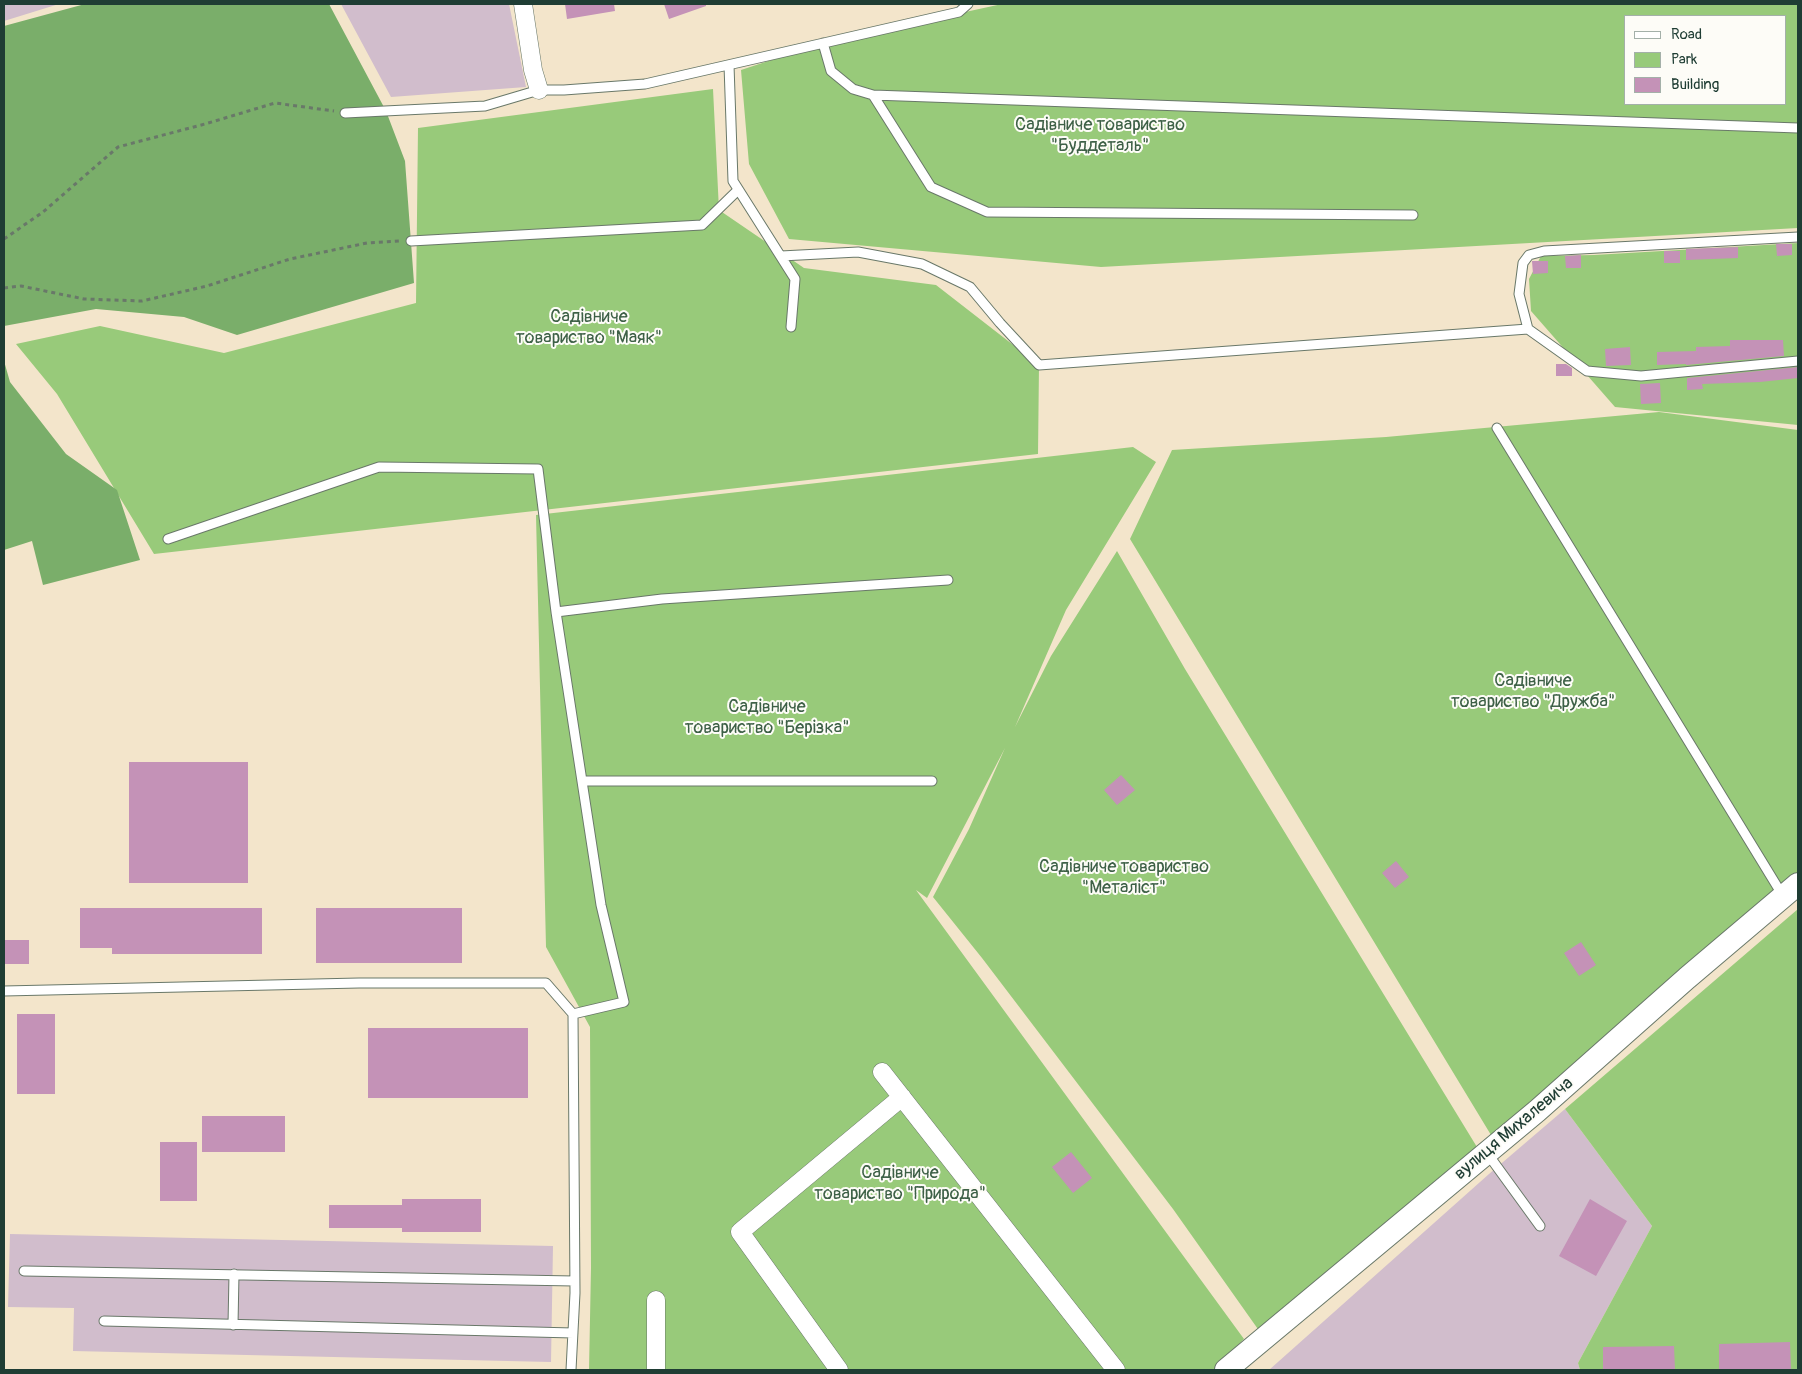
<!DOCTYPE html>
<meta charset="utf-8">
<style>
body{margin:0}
#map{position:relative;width:1802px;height:1374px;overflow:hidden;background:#f3e5cb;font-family:Pangolin,sans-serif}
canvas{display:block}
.frame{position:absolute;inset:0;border:5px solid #1f3d34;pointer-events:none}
.legend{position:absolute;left:1624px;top:15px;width:162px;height:90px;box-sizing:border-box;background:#fdfcf7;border:1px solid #a4b0a9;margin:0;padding:6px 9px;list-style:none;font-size:15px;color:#1f3d34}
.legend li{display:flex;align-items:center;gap:10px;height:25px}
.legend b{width:25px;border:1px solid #a4b0a9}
</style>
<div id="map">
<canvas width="1802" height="1374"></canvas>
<div class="frame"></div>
<ul class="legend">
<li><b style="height:6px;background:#fff"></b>Road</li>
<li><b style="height:14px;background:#98ca7a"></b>Park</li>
<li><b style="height:14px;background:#c492b7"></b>Building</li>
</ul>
</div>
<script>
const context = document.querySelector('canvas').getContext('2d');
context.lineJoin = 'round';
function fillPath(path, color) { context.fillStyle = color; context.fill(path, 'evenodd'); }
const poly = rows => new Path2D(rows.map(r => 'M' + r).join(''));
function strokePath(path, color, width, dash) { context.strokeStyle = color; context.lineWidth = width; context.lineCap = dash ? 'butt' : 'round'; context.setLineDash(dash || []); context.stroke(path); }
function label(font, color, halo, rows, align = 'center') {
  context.font = font + ' Pangolin,sans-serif'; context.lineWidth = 4; context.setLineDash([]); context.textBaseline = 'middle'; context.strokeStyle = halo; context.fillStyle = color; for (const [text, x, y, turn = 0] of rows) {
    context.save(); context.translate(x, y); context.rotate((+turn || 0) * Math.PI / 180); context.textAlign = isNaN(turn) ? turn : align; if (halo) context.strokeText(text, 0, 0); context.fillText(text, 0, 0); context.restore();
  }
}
const industrial = poly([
 [4,4,59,4,4,21],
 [341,4,509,4,526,87,391,97],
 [1565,1109,1652,1226,1578,1363,1580,1370,1269,1370,1489,1174],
 [10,1234,553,1246,551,1362,73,1351,74,1308,8,1307]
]);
const green = poly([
 [1002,4,1798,4,1798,228,1101,267,789,239,749,164,741,70,823,43],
 [1626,16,1786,16,1786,104,1626,104],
 [713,89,719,210,804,268,936,285,1039,365,1038,454,154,554,57,394,16,344,100,326,224,353,416,303,418,128],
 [1798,243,1798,425,1615,407,1531,311,1529,279,1541,256,1594,255],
 [1659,412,1798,430,1798,880,1491,1135,1130,539,1172,450,1386,437],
 [1133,447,1156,462,1066,610,1015,727,1051,656,1117,551,1185,669,1480,1152,1260,1332,1173,1209,982,958,933,897,969,829,1005,748,927,898,916,890,1244,1339,1213,1370,589,1370,591,1268,590,1027,546,947,536,515],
 [1798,909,1798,1370,1580,1370,1578,1363,1652,1226,1565,1109]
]);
const forest = poly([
 [85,4,329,4,386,111,405,161,414,283,237,335,184,317,96,309,4,326,4,26],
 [4,361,10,382,66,454,117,490,140,560,43,585,32,541,4,550]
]);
const building = poly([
 [565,4,614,4,615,11,567,19],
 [664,4,706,4,706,6,669,19],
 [1776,244,1792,244,1792,255,1777,256],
 [1738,247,1738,258,1686,260,1686,249],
 [1664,251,1680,251,1680,263,1664,263],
 [1581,255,1581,268,1566,268,1565,256],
 [1532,261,1548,261,1548,273,1533,274],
 [1730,340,1783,340,1784,356,1686,365,1686,364,1657,365,1657,352,1696,351,1696,347,1730,346],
 [1630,347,1631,365,1606,366,1605,349],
 [1556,364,1566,364,1572,368,1572,376,1556,376],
 [1798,367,1798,378,1760,382,1702,384,1703,389,1687,390,1687,378],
 [1660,383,1661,403,1641,404,1640,384],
 [129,762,248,762,248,883,129,883],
 [1121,775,1135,790,1117,805,1104,790],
 [1396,861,1409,877,1395,888,1382,873],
 [80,908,262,908,262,954,112,954,112,948,80,948],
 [316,908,462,908,462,963,316,963],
 [4,940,29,940,29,964,4,964],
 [1581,942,1596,965,1579,976,1564,953],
 [17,1014,55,1014,55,1094,17,1094],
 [368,1028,528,1028,528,1098,368,1098],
 [202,1116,285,1116,285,1152,202,1152],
 [160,1142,197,1142,197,1201,160,1201],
 [1071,1152,1092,1178,1073,1193,1052,1167],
 [402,1199,481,1199,481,1232,402,1232,402,1228,329,1228,329,1205,402,1205],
 [1590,1199,1627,1221,1596,1276,1559,1256],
 [1790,1342,1791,1370,1719,1370,1719,1344],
 [1674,1346,1675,1370,1603,1370,1603,1347]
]);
const path = poly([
 [4,239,43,212,118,147,205,124,275,103,334,111],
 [4,288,21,286,84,299,142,301,207,286,290,259,367,243,400,241]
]);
const service = poly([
 [823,43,831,71,853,89,873,95],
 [729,65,733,181,795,279,791,327],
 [345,113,485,106,539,90,564,90,645,84,959,12,968,4],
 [1413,215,987,212,931,187,873,95,1798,128],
 [411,241,702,225,738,190],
 [781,256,858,252,922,264,970,287,1000,323,1039,365,1528,329,1519,294,1523,263,1529,255,1544,251,1798,237],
 [1528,329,1587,371,1641,376,1798,361],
 [1497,428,1783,896],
 [168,539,379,467,538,469,556,612,601,905,624,1002,573,1014],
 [556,612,662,599,948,580],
 [582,781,932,781],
 [4,991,359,983,546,983,573,1014,575,1293,571,1370],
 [1487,1153,1540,1226],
 [24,1271,574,1281],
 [104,1321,573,1333],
 [233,1325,234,1274]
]);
const minor = poly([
 [523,4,533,70,539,90],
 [882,1072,1116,1370],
 [656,1370,656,1300],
 [839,1370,740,1232,902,1097]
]);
const tertiary = poly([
 [1226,1370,1537,1111,1687,978,1798,884]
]);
const parkNames = [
 ["Садівниче товариство",1100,125],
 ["\"Буддеталь\"",1100,146],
 ["Садівниче",589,317],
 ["товариство \"Маяк\"",589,338],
 ["Садівниче",1533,681],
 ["товариство \"Дружба\"",1533,702],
 ["Садівниче",767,707],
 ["товариство \"Берізка\"",767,728],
 ["Садівниче товариство",1124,867],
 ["\"Металіст\"",1124,888],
 ["Садівниче",900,1173],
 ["товариство \"Природа\"",900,1194]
];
const streetNames = [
 ["вулиця Михалевича",1514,1129,-40]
];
fillPath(industrial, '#d1bdcc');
fillPath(green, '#98ca7a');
fillPath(forest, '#7aae6a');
fillPath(building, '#c492b7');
strokePath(service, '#697869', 11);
strokePath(minor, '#697869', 19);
strokePath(tertiary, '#697869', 24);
strokePath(path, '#697869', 3, [4, 4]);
strokePath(service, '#fff', 9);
strokePath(minor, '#fff', 18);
strokePath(tertiary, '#fff', 22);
label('18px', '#3d6046', '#fdfcf7', parkNames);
label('18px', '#1f3d34', '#fdfcf7', streetNames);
</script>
